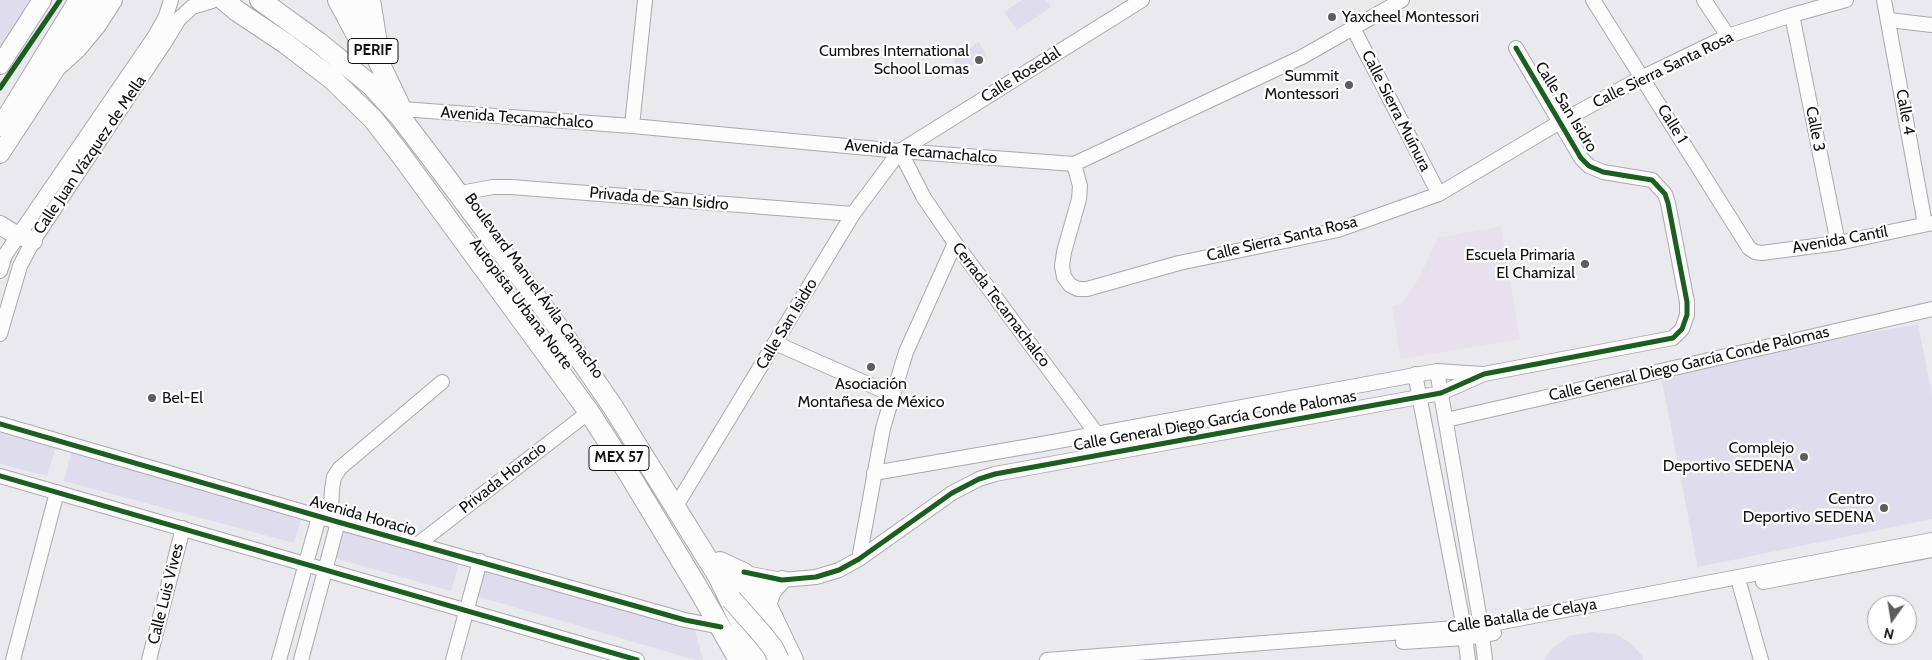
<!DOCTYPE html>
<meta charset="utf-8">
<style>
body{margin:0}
#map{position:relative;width:1932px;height:660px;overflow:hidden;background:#e9e9ee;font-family:Cabin,sans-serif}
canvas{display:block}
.north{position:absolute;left:1867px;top:595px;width:50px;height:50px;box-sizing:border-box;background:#fff;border:1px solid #a0a0a1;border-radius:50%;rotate:193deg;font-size:14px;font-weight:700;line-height:20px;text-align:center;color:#111114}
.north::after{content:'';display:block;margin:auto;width:18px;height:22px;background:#5d5d60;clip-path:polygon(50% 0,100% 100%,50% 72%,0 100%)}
</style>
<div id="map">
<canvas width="1932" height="660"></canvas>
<div class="north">N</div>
</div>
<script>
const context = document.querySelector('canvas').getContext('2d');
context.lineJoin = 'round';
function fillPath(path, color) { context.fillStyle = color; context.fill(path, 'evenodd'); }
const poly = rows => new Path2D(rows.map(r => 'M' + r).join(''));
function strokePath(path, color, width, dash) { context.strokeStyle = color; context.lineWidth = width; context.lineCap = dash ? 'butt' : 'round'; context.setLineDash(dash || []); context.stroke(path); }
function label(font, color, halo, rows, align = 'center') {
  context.font = font + ' Cabin,sans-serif'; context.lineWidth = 4.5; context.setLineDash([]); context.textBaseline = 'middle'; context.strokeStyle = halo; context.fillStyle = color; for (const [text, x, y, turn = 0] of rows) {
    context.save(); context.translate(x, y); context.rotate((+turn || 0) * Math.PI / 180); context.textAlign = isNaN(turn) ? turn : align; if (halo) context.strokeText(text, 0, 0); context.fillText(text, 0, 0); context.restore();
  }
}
const commercial = poly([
 [1501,226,1520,339,1401,359,1392,306,1402,303,1418,280,1438,238]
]);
const green = poly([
 [0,0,34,0,0,45],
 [1022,0,1046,0,1051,7,1017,30,1004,12],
 [979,42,987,56,961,72,953,59],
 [1918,324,1932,396,1932,519,1698,567,1660,371],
 [0,432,56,446,47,476,0,464],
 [72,450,303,511,294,543,64,481],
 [340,526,460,560,451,591,331,557],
 [486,563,693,624,703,660,696,660,476,596],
 [1593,632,1618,635,1633,645,1642,656,1643,660,1544,660,1550,650,1569,636]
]);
const minor = poly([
 [1593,0,1749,248,1755,252,1762,253,1838,243,1932,223],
 [1704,0,1728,36],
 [1884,0,1925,224],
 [1792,15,1838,243],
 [1889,20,1932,25],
 [1353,28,1439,194],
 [402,109,632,126,900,151,1074,164,1302,57,1402,0],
 [632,126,645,0],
 [900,151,924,198,955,243,1111,453],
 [1074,164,1080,186,1079,199,1064,252,1062,266,1064,277,1070,285,1078,289,1087,289,1179,263,1338,230,1439,194,1560,122,1643,77,1728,36,1792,15,1846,0],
 [466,192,493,187,511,187,853,214],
 [0,271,5,255,155,36,166,16,171,0],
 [0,334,20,266,33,241,165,42,179,19,192,7,212,1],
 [775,343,893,395],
 [1437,371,1481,626,1485,660],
 [1415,374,1464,628,1468,660],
 [1446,420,1932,309],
 [0,424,338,522,685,620,721,627],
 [874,473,1042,444,1437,371,1482,374],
 [0,476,637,660],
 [679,501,853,214,900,151,1142,0],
 [418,544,589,412],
 [859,559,883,428,906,352,955,243],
 [745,573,782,580,816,577,839,570,859,559,952,493,979,479,995,474,1441,393,1484,374,1673,338,1682,329,1687,315,1687,302,1668,203,1665,194,1652,180,1603,172,1589,166,1581,158,1516,48],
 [1763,582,1932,550],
 [1740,586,1761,660],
 [1403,642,1465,638,1494,633],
 [13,660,57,492],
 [149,660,183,528],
 [279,660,319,517,326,513],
 [301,660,338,522,331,510,332,489,334,477,340,468,442,382],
 [453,660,480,561],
 [1047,660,1481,626,1932,540]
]);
const major = poly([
 [371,0,378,43],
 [60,60,68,41,94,0],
 [0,65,42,0],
 [0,127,78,0],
 [0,154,57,67,77,49,97,25,113,0],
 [0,225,11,232,33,241],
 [720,561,744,572,758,585,794,660],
 [767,605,772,591,782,580]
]);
const highway = poly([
 [224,0,237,11,285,43,332,79,373,119,401,155,589,412,629,474,699,590,739,660],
 [260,0,318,42,372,86,401,118,442,172,558,327,613,407,718,576,759,660],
 [338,0,360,41],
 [356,0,374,52,399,104],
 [727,572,745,595,773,618]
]);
const highwayBridge = poly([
 [731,599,762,634,773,648,779,660]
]);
const cycleway = poly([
 [0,88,60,0],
 [0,424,338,522,685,620,721,627],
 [0,476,637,660],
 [744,572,782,580,816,577,839,570,859,559,952,493,979,479,995,474,1441,393,1484,374,1673,338,1682,329,1687,315,1687,302,1668,203,1665,194,1652,180,1603,172,1589,166,1581,158,1516,48]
]);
const markers = [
 [1332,17,5,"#5d5d60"],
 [979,60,5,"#5d5d60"],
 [1349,85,5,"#5d5d60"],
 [1585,264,5,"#5d5d60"],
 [871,367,5,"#5d5d60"],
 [152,398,5,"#5d5d60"],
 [1804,457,5,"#5d5d60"],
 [1884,508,5,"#5d5d60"]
];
const shields = [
 [373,51,50],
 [619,458,60]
];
const shieldNames = [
 ["PERIF",373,51],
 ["MEX 57",619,458]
];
const poiNames = [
 ["Yaxcheel Montessori",1342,17,"left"],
 ["Cumbres International",969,51],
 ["School Lomas",969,69],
 ["Summit",1339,76],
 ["Montessori",1339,94],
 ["Escuela Primaria",1575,255],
 ["El Chamizal",1575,273],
 ["Asociación",871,384,"center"],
 ["Montañesa de México",871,402,"center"],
 ["Bel-El",162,398,"left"],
 ["Complejo",1794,448],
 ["Deportivo SEDENA",1794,466],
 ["Centro",1874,499],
 ["Deportivo SEDENA",1874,517]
];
const streetNames = [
 ["Calle Sierra Santa Rosa",1663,70,-26],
 ["Calle Rosedal",1021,75,-32],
 ["Calle San Isidro",1566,107,58],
 ["Calle Sierra Muínura",1396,111,63],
 ["Calle 4",1905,112,80],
 ["Avenida Tecamachalco",517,118,4],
 ["Calle 1",1672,124,58],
 ["Calle 3",1815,129,79],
 ["Avenida Tecamachalco",921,152,5],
 ["Calle Juan Vázquez de Mella",90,155,-56],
 ["Privada de San Isidro",659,199,5],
 ["Calle Sierra Santa Rosa",1282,239,-13],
 ["Avenida Cantíl",1840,240,-10],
 ["Boulevard Manuel Ávila Camacho",534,286,54],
 ["Autopista Urbana Norte",521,304,53],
 ["Cerrada Tecamachalco",1001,305,53],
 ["Calle San Isidro",787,324,-59],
 ["Calle General Diego García Conde Palomas",1689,364,-13],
 ["Calle General Diego García Conde Palomas",1215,421,-10],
 ["Privada Horacio",503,478,-38],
 ["Avenida Horacio",363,516,16],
 ["Calle Luis Vives",166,594,-76],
 ["Calle Batalla de Celaya",1522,616,-9]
];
fillPath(commercial, '#e8e0ec');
fillPath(green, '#dedced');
strokePath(minor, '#a9a8ad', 16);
strokePath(major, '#a9a8ad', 20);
strokePath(highway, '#a9a8ad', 22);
strokePath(minor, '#fcfcfc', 14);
strokePath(major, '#fcfcfc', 18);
strokePath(highway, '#fcfcfc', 20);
strokePath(highwayBridge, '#a9a8ad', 22, []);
strokePath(highwayBridge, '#fcfcfc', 20);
strokePath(cycleway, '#1b5e20', 5);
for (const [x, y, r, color] of markers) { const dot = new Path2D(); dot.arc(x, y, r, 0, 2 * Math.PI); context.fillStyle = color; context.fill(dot); strokePath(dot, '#fff', 2); }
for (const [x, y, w] of shields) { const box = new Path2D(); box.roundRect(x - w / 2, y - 12.5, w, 25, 4); context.fillStyle = '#fff'; context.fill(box); strokePath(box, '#111114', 1); }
label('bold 15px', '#111114', null, shieldNames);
label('16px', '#111114', '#fff', poiNames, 'right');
label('16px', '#111114', '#fff', streetNames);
</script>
